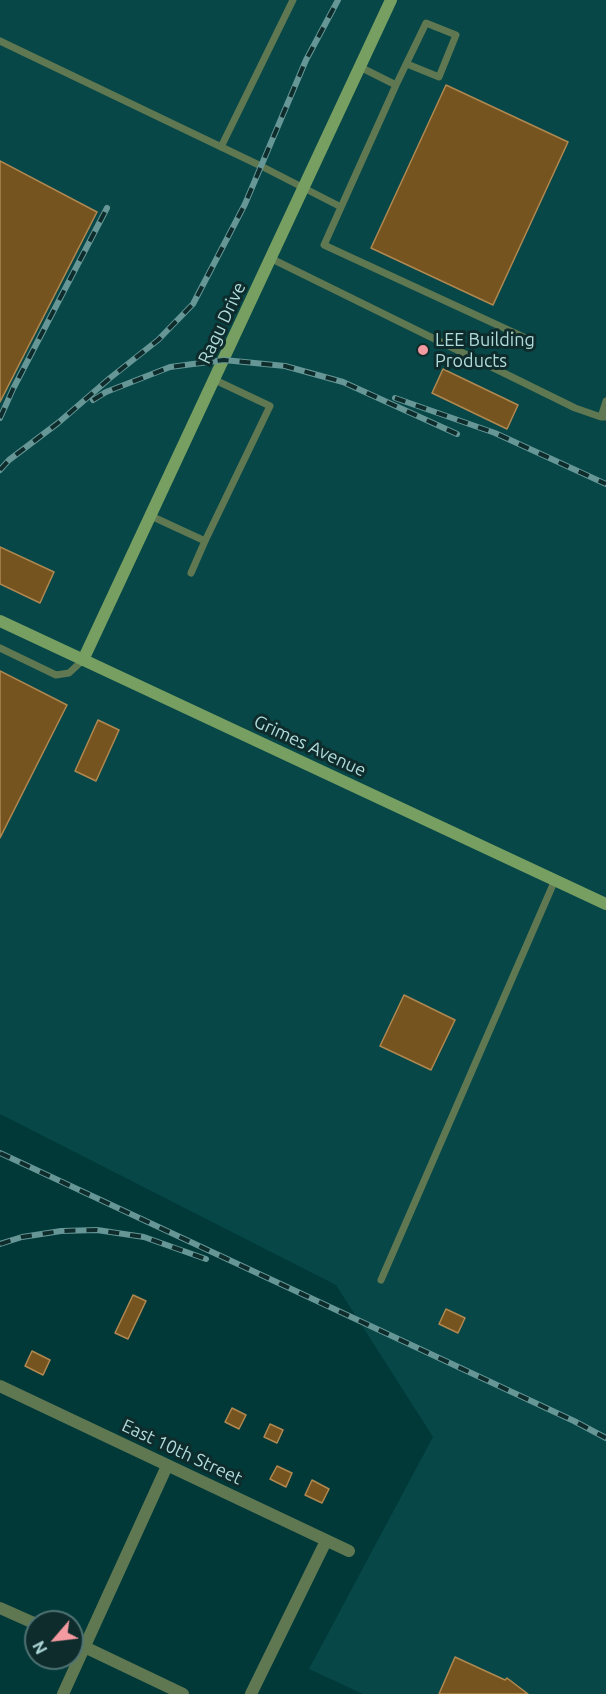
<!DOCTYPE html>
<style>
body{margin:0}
#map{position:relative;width:606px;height:1694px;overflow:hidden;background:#013939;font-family:Ubuntu,sans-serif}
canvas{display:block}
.north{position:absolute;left:24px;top:1610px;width:60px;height:60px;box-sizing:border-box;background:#0f2c2c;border:2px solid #4f7272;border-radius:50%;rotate:242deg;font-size:16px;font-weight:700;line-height:24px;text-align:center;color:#b0dbda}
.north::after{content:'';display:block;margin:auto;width:21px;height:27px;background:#f49aa1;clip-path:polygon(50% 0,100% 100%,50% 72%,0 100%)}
</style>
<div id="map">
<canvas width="606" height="1694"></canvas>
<div class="north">N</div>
</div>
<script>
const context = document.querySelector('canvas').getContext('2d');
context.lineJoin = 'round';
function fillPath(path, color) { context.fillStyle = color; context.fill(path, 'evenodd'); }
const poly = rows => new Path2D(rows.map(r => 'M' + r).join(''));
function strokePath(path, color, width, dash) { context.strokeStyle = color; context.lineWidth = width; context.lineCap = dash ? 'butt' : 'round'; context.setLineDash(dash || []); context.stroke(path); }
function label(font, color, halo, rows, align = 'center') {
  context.font = font + ' Ubuntu,sans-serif'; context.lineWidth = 6; context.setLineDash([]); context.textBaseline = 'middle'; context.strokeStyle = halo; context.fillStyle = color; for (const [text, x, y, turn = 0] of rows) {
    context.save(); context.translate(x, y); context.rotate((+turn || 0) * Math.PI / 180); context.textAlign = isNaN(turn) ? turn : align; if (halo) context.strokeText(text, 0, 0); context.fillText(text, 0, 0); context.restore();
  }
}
const built = poly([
 [0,0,606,0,606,1694,363,1694,309,1669,433,1437,336,1285,0,1114]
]);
const building = poly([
 [446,85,568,142,493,305,371,248,446,85],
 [0,161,97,212,0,402,0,161],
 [443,369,518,405,507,429,432,393,443,369],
 [0,547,54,572,40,603,0,584,0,547],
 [0,671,67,705,0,838,0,671],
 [98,720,119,730,96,781,75,771,98,720],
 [404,995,455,1020,431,1070,380,1046,404,995],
 [133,1295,146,1301,128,1339,115,1333,133,1295],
 [446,1309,465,1318,458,1333,439,1324,446,1309],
 [32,1351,50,1360,43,1375,25,1366,32,1351],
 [232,1408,246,1415,239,1429,225,1422,232,1408],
 [270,1424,283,1430,277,1443,264,1437,270,1424],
 [277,1466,292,1473,286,1487,270,1479,277,1466],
 [312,1480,329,1489,322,1503,305,1495,312,1480],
 [455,1657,505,1680,507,1678,528,1694,439,1694,455,1657]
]);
const lane = poly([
 [0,41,261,166,341,207],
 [360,67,396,85,324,245,530,340],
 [396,85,426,23,456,35,439,77,407,64],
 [221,147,293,0],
 [272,259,575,408,601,417,606,417],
 [601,417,606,401],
 [151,516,205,541,270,406,215,380],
 [191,573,205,541],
 [0,648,56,675,69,673,83,660],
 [381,1280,555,880]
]);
const street = poly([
 [0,1386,349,1551],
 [0,1608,36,1624],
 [72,1641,183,1694],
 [63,1694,167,1466],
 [251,1694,326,1541]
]);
const secondary = poly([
 [0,621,606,904],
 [83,660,391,0]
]);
const rail = poly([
 [395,398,495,433,606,484],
 [93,400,106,392,170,367,224,360,285,366,343,382,457,434],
 [0,418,13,389,107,208],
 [0,470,9,460,58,423,110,378,158,340,193,304,245,204,306,60,338,0],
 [0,1153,574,1421,606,1438],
 [0,1244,22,1237,61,1231,97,1230,144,1237,206,1259]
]);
const markers = [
 [423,350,6,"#f49aa1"]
];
const streetNames = [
 ["Ragu Drive",222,323,-65],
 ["Grimes Avenue",310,746,25],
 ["East 10th Street",182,1452,25]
];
const poiNames = [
 ["LEE Building",435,340],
 ["Products",435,361]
];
fillPath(built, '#074747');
fillPath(building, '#765420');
strokePath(building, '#b08850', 1.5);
strokePath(lane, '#5f7852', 7);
strokePath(street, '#5f7852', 12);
strokePath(secondary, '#789f62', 12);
strokePath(rail, '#669796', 6);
strokePath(rail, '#0f2c2c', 4, [11]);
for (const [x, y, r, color] of markers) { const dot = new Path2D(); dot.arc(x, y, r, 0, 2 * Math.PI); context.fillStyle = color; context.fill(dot); strokePath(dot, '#0f2c2c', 2); }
label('18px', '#b0dbda', '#0f2c2c', streetNames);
label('18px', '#b0dbda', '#0f2c2c', poiNames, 'left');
</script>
